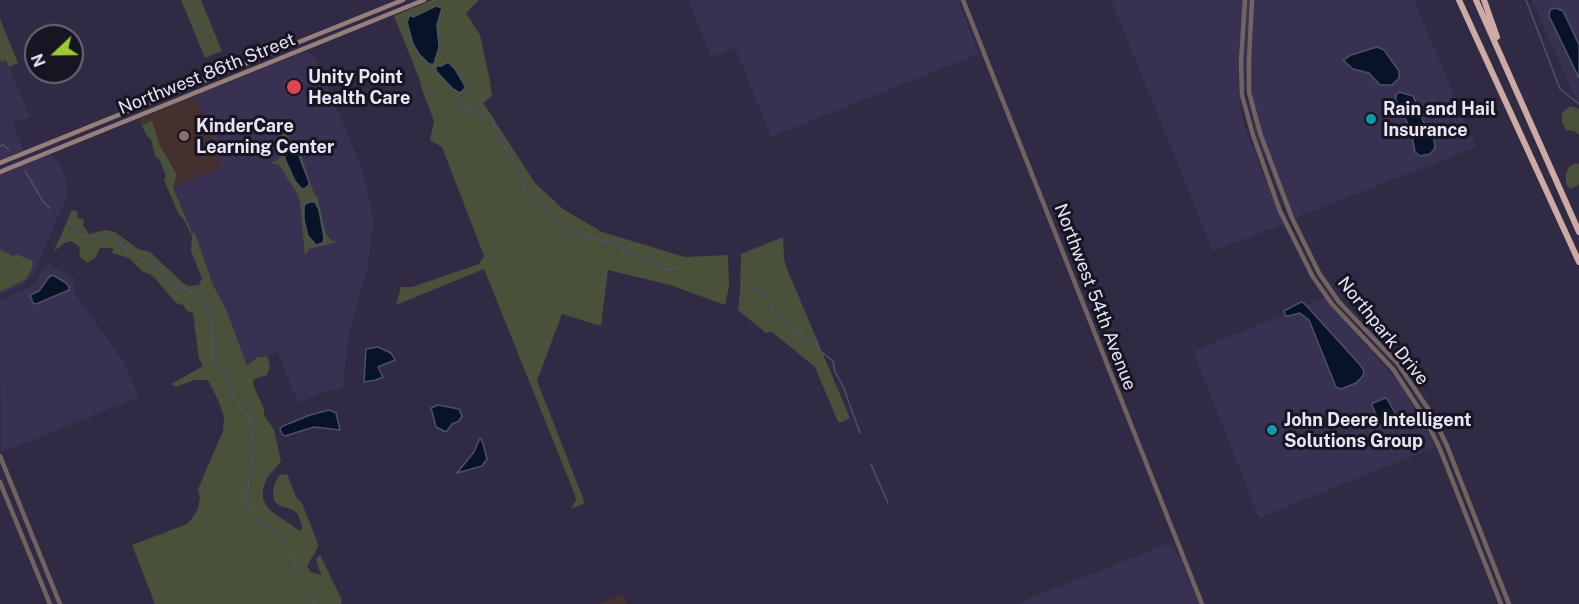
<!DOCTYPE html>
<style>
body{margin:0}
#map{position:relative;width:1579px;height:604px;overflow:hidden;background:#302a44;font-family:"Public Sans",sans-serif}
canvas{display:block}
.north{position:absolute;left:24px;top:24px;width:60px;height:60px;box-sizing:border-box;background:#171521;border:2px solid #6b6876;border-radius:50%;rotate:248deg;font-size:16px;font-weight:700;line-height:24px;text-align:center;color:#e8e5f6}
.north::after{content:'';display:block;margin:auto;width:21px;height:27px;background:#9eca2f;clip-path:polygon(50% 0,100% 100%,50% 72%,0 100%)}
</style>
<div id="map">
<canvas width="1579" height="604"></canvas>
<div class="north">N</div>
</div>
<script>
const context = document.querySelector('canvas').getContext('2d');
context.lineJoin = 'round';
function fillPath(path, color) { context.fillStyle = color; context.fill(path, 'evenodd'); }
const poly = rows => new Path2D(rows.map(r => 'M' + r).join(''));
function strokePath(path, color, width, dash) { context.strokeStyle = color; context.lineWidth = width; context.lineCap = dash ? 'butt' : 'round'; context.setLineDash(dash || []); context.stroke(path); }
function label(font, color, halo, rows, align = 'center') {
  context.font = font + ' "Public Sans",sans-serif'; context.lineWidth = 6; context.setLineDash([]); context.textBaseline = 'middle'; context.strokeStyle = halo; context.fillStyle = color; for (const [text, x, y, turn = 0] of rows) {
    context.save(); context.translate(x, y); context.rotate((+turn || 0) * Math.PI / 180); context.textAlign = isNaN(turn) ? turn : align; if (halo) context.strokeText(text, 0, 0); context.fillText(text, 0, 0); context.restore();
  }
}
const built = poly([
 [688,0,958,0,979,54,771,137,735,48,711,57],
 [1111,0,1414,0,1476,147,1290,220,1256,135,1245,89,1238,92,1244,125,1283,224,1213,251],
 [1532,0,1579,0,1579,106],
 [304,52,308,52,315,57,362,168,371,206,373,223,368,267,349,333,343,386,340,389,320,393,298,403,277,351,268,357,258,357,247,367,227,311,213,285,195,233,192,233,148,122,142,126,140,118],
 [0,59,2,62,6,60,30,117,13,123,24,151,0,161],
 [50,154,57,159,66,179,68,193,65,201,33,275,23,285,0,295,0,174],
 [49,264,75,278,73,288,76,295,123,361,139,397,1,453,0,301,30,287,37,280,44,266],
 [1325,298,1404,389,1409,400,1426,426,1435,447,1259,518,1193,351],
 [1167,544,1173,547,1181,560,1199,604,1019,604,1030,598]
]);
const education = poly([
 [192,97,197,101,222,166,173,187,152,122,148,122,142,126,140,118],
 [623,594,627,604,598,604,604,602]
]);
const green = poly([
 [181,0,201,0,222,51,205,58],
 [432,0,479,0,466,13,480,35,490,81,492,96,483,103,484,104,535,183,563,209,602,232,685,257,728,255,729,287,725,305,670,285,608,270,601,326,562,314,537,381,585,503,571,509,576,500,575,495,484,269,396,305,401,287,412,287,479,264,484,256,442,147,430,140,434,121,422,90,419,78,394,16],
 [0,19,18,63,9,67,6,60,1,62,0,59],
 [1570,106,1579,109,1579,135,1574,131,1566,130,1562,123,1562,113],
 [152,121,160,146,177,175,173,187,192,233,195,233,213,285,227,311,247,366,258,357,268,357,270,367,267,375,254,379,253,384,264,409,264,415,274,430,281,461,267,478,263,489,263,499,267,507,275,514,300,531,302,527,298,514,293,510,280,506,274,501,273,489,276,481,280,475,287,474,296,497,302,503,317,541,318,547,307,566,311,572,321,575,316,559,320,555,342,600,341,604,155,604,132,545,187,524,191,520,198,509,200,498,198,489,223,431,224,417,218,400,208,380,194,380,176,387,171,384,203,366,199,359,193,313,187,311,183,305,176,303,153,276,142,271,129,258,112,253,113,248,100,248,96,257,87,263,80,257,79,246,71,241,65,243,54,251,72,210,78,212,77,217,84,220,83,225,89,234,106,230,115,232,138,249,150,252,183,283,189,286,199,285,202,278,191,251,192,236,184,220,178,213,164,180,166,176,160,160,155,156,151,139,147,136,142,126,148,122],
 [281,129,293,142,301,144,299,149,314,194,317,196,326,234,330,239,337,242,309,249,305,256,300,202,297,193,279,165,271,163,279,159,282,141],
 [288,143,296,147,309,182,288,166,283,149],
 [1576,163,1579,164,1579,184,1573,188,1569,188,1566,184,1566,174,1569,167],
 [783,237,784,259,787,269,850,418,843,422,838,422,815,367,772,332,766,333,738,310,740,292,741,254],
 [0,249,14,257,16,254,33,261,32,269,25,280,0,292]
]);
const water = poly([
 [436,6,442,8,437,25,439,47,434,64,429,64,419,54,413,44,407,22,410,15,413,17,436,6],
 [1555,8,1563,11,1579,45,1579,78,1549,16,1550,10,1555,8],
 [1377,47,1384,50,1399,71,1399,78,1392,85,1380,85,1369,73,1353,69,1343,60,1351,55,1377,47],
 [448,62,455,69,464,84,465,88,460,93,453,89,436,71,436,66,441,66,448,62],
 [1399,92,1413,96,1423,121,1434,139,1435,148,1430,154,1420,156,1415,152,1411,130,1396,100,1396,95,1399,92],
 [288,143,296,148,309,182,309,185,304,189,301,188,295,181,285,159,284,147,288,143],
 [310,202,315,202,319,210,324,237,323,243,316,245,308,236,304,220,304,207,305,204,310,202],
 [53,275,66,283,69,287,69,290,36,304,33,303,30,295,39,291,49,277,53,275],
 [1301,302,1304,303,1361,366,1364,371,1363,376,1356,383,1341,389,1336,387,1309,320,1300,313,1288,316,1285,315,1284,311,1301,302],
 [378,347,391,353,395,360,378,367,383,377,376,380,364,382,366,349,378,347],
 [1385,398,1387,399,1395,413,1383,428,1381,427,1372,405,1373,403,1385,398],
 [438,405,459,409,462,416,459,421,452,424,446,432,436,427,431,408,438,405],
 [329,410,336,413,340,430,314,427,285,436,282,434,280,429,283,426,310,415,329,410],
 [480,438,483,443,487,459,482,466,457,473,474,452,480,438]
]);
const stream = poly([
 [1526,0,1560,89,1579,104],
 [458,93,464,107,479,115,489,116,492,120,497,136,512,157,527,197,544,211,567,228,582,235,608,242,666,269,677,268],
 [0,146,3,145,9,150],
 [25,171,44,203,50,208],
 [74,227,82,236,115,238,124,248,139,259,161,269,172,283,181,289,196,293,199,297,208,311,212,325,213,359,228,377,237,405,247,414,249,421,254,447,247,496,249,510,251,515,273,531,289,555,299,577,316,604],
 [751,289,762,292,772,302,773,310,778,317,785,319,794,333,816,340,819,350,833,361,835,372,843,386,860,433],
 [871,464,888,503]
]);
const tertiary = poly([
 [963,0,1202,604],
 [1245,0,1241,62,1242,95,1253,135,1280,211,1313,277,1332,304,1393,369,1425,418,1440,449,1501,604],
 [1252,0,1249,59,1249,92,1260,133,1292,218,1319,273,1339,302,1398,364,1433,416,1447,446,1509,604],
 [0,456,60,604],
 [0,482,50,604]
]);
const secondary = poly([
 [0,163,403,0],
 [0,172,424,0]
]);
const motorway = poly([
 [1459,0,1579,262],
 [1476,0,1579,232],
 [1484,0,1497,37]
]);
const markers = [
 [294,87,8,"#e0444e"],
 [1371,119,6,"#0f9aa8"],
 [184,136,6,"#8d6e63"],
 [1272,430,6,"#0f9aa8"]
];
const streetNames = [
 ["Northwest 86th Street",207,74,-22],
 ["Northwest 54th Avenue",1095,297,69],
 ["Northpark Drive",1383,331,51]
];
const poiNames = [
 ["Unity Point",308,77],
 ["Health Care",308,98],
 ["Rain and Hail",1383,109],
 ["Insurance",1383,130],
 ["KinderCare",196,126],
 ["Learning Center",196,147],
 ["John Deere Intelligent",1284,420],
 ["Solutions Group",1284,441]
];
fillPath(built, '#383151');
fillPath(education, '#453030');
fillPath(green, '#49513a');
fillPath(water, '#091327');
strokePath(water, '#4c5265', 1.5);
strokePath(stream, '#4c5265', 1.5);
strokePath(tertiary, '#716360', 4.5);
strokePath(secondary, '#97807b', 4.5);
strokePath(motorway, '#cdaaa3', 6);
for (const [x, y, r, color] of markers) { const dot = new Path2D(); dot.arc(x, y, r, 0, 2 * Math.PI); context.fillStyle = color; context.fill(dot); strokePath(dot, '#171521', 2); }
label('18px', '#e8e5f6', '#171521', streetNames);
label('bold 18px', '#e8e5f6', '#171521', poiNames, 'left');
</script>
